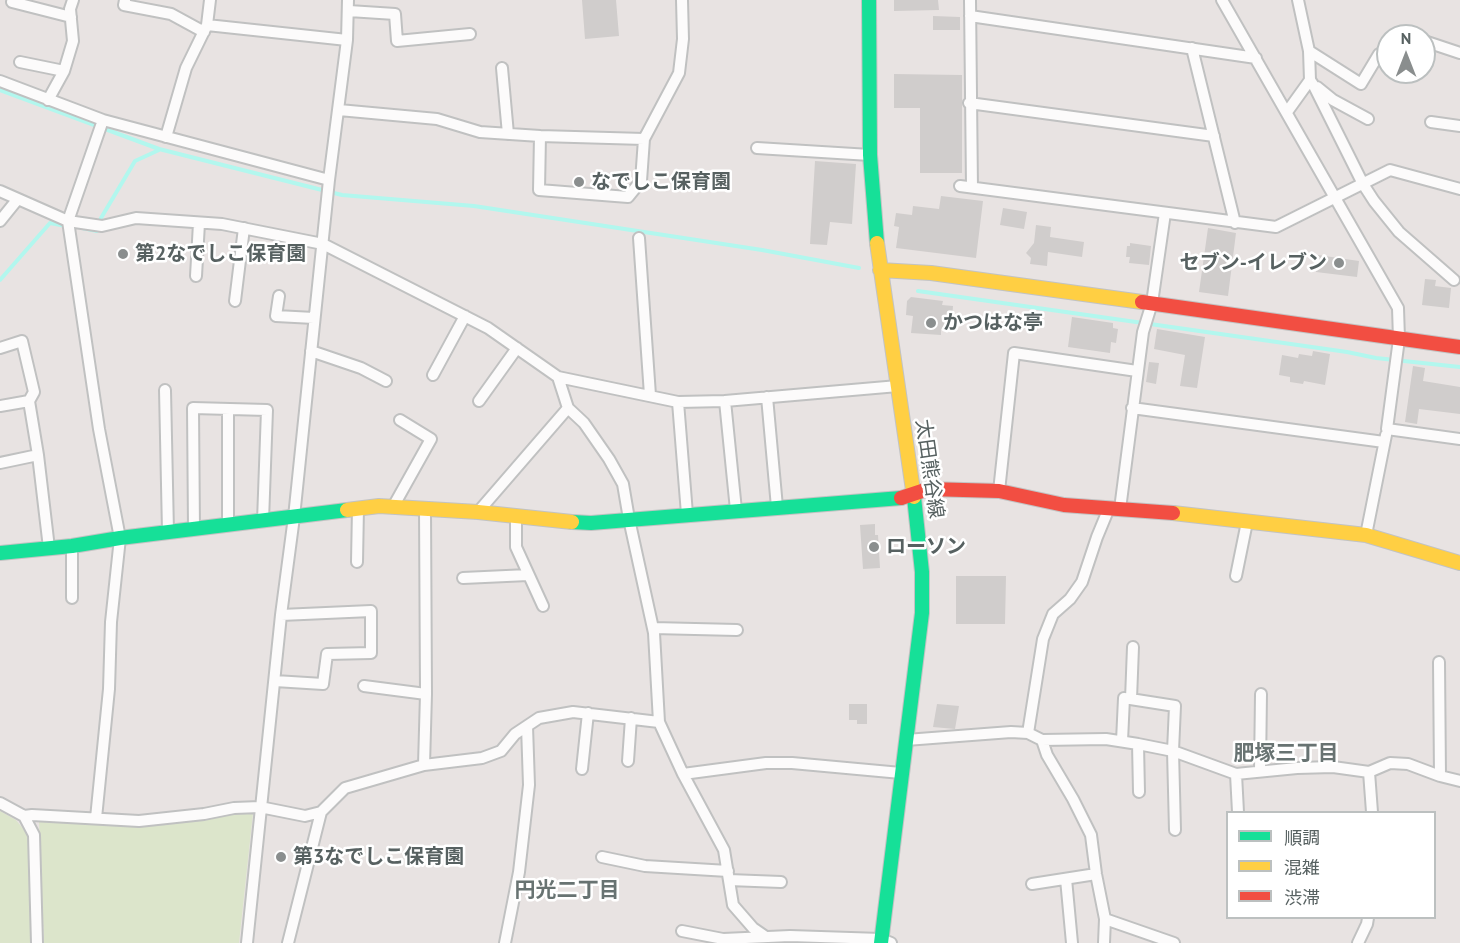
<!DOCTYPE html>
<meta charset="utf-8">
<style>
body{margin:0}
#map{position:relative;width:1460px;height:943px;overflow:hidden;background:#e8e3e2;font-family:"PT Sans","Noto Sans JP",sans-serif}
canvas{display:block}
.legend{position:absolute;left:1226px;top:811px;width:210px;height:108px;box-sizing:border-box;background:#fff;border:2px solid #bcc0c0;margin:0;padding:8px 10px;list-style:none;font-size:18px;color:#576161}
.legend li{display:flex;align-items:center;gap:12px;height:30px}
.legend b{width:30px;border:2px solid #bcc0c0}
.north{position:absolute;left:1376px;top:24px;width:60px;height:60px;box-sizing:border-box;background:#fff;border:2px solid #bcc0c0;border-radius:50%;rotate:0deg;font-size:16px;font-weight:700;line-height:24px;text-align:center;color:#576161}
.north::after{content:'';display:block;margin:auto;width:21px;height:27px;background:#8a8e8e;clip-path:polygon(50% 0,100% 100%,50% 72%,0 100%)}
</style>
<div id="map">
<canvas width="1460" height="943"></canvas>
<ul class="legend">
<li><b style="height:8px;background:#16e098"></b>順調</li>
<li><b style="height:8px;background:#ffcf43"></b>混雑</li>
<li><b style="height:8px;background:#f24e42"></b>渋滞</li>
</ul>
<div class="north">N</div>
</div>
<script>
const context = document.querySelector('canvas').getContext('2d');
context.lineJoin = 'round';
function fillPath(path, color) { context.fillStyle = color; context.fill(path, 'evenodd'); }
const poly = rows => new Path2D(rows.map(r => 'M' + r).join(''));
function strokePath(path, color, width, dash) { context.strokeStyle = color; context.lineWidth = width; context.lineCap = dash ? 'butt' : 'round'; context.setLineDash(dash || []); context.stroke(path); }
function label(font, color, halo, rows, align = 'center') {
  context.font = font + ' "PT Sans","Noto Sans JP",sans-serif'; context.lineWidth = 5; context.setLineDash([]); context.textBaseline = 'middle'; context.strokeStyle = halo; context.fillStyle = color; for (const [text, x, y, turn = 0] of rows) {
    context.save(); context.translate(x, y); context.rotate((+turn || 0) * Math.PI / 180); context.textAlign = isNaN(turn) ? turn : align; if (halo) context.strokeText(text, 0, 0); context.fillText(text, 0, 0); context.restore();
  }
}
const green = poly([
 [0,811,16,820,29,836,33,943,0,943],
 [253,813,239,943,44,943,39,821,153,825,220,814]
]);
const stream = poly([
 [0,90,159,149,342,195,474,206,762,250,859,268],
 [82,228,97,231,101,218,135,161,159,150],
 [0,280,50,223,66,226],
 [918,291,1347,352,1376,358,1460,367]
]);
const building = poly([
 [582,0,616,0,619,36,585,39],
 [894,0,938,0,939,10,894,11],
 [933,16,960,17,960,30,933,30],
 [894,74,962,75,962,173,920,173,920,108,894,108],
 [815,161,856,164,852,224,830,222,827,245,810,244],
 [941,196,983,201,976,258,896,248,899,227,894,226,896,213,912,215,913,206,939,209],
 [1003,208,1027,212,1024,229,1000,225],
 [1036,225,1051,227,1050,237,1084,242,1082,257,1048,252,1047,266,1030,264,1031,258,1026,253,1034,243],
 [1208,228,1236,233,1228,296,1199,292],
 [1130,243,1151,246,1149,265,1129,263,1130,257,1126,257,1127,246,1130,246],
 [1318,255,1359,261,1357,277,1316,272],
 [1425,279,1436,280,1435,286,1451,288,1449,308,1422,305],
 [911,297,943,301,942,305,953,306,951,330,941,329,941,335,911,333,913,316,906,315,907,301],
 [1072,317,1113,323,1113,328,1118,329,1116,343,1111,342,1110,353,1068,347],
 [1157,329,1205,337,1197,388,1180,386,1185,355,1154,349],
 [1313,351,1330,354,1325,385,1304,381,1303,384,1290,382,1290,377,1279,375,1282,355,1298,358,1299,354,1312,356],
 [1149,362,1159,363,1156,384,1146,382],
 [1413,366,1425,368,1423,381,1460,387,1460,414,1419,409,1417,424,1405,422],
 [875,524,875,535,878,535,880,568,863,569,860,525],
 [956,576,1006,576,1005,624,956,624],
 [849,704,867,704,867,724,857,724,857,720,849,720],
 [937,704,959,706,955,729,933,727]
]);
const street = poly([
 [125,0,124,5,171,14,204,32],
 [970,0,972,187],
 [1222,0,1398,308,1399,339,1387,429,1460,439],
 [12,2,71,17],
 [349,11,395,14,397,41,470,34],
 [970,16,1256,58],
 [207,25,347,40],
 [1424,41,1460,53],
 [1192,48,1235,223],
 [1309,51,1361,84,1379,54,1388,60],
 [20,62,64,71],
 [502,68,508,134],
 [1405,72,1407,74],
 [1310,80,1314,86,1363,184,1374,201,1399,232,1454,280],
 [0,81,103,120,329,180],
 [1317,87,1333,100,1368,119],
 [48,100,64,71,73,41,70,9,73,0],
 [969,103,1214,136],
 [339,110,437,119,480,132,540,136],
 [1287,112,1310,80,1309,51,1298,0],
 [1431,122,1460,126],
 [166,137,186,68,207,25,210,0],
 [644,139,540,136,539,190,628,197,641,181,644,139,679,73,683,39,682,0],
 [757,148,870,155],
 [960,186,1276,227,1390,170,1460,189],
 [0,191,68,221,102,226,136,218,222,224,323,244,488,328,558,377,678,402,725,401,898,386],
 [0,221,17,200],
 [639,238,650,395],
 [196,276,199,223],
 [279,296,276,316,314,318],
 [235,301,244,228],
 [0,348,22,341,34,392,29,401,38,455,49,548],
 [311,351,361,368,386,381],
 [433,375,465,316],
 [558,377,568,408,584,423,609,459,623,484,629,519,654,633,659,722,683,774,724,850,733,905,753,928,766,937],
 [165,390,168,532],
 [767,397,777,507],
 [479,401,517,348],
 [725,401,736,510],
 [678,402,687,514],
 [0,406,29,401],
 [1132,408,1384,442],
 [228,409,228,525],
 [0,463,38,455],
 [999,491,1014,353,1137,371],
 [393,507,431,439,400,420],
 [1120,509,1143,332,1152,303,1165,213],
 [478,512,568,408],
 [516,516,516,547,543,606],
 [194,529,193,408,267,410,263,521],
 [1366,535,1386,435],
 [357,562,358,508],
 [1236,576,1247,522],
 [463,578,528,575],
 [72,598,72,546],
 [653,628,737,630],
 [1439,662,1440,776],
 [275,681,323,684,327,654,371,653,371,611,281,615],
 [364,686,426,694],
 [1131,699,1133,647],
 [1028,733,1043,639,1053,614,1070,599,1082,582,1097,537,1109,508],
 [906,740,1011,732,1028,733,1042,740,1106,739,1138,744,1173,751,1236,774,1297,768,1333,767,1369,772,1390,763,1408,764,1440,776,1460,781],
 [1042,740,1047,755,1073,799,1091,835,1096,874,1105,919,1104,943],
 [1122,741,1124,698,1175,706,1173,751,1175,830],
 [1138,744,1139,792],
 [628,761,631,718],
 [424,765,426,694,425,509],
 [582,769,588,713],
 [1260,770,1261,694],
 [1369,772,1372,812],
 [683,774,766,763,792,763,901,773],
 [1236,774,1238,812],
 [0,803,24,816,34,835,37,943],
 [24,816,32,815,139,821,204,814,234,808,260,807,305,816,321,812,345,788,424,765,482,758,501,751,515,734,539,718,573,712,659,722],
 [96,818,109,689,111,622,120,538,99,429,68,221,103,120],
 [602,857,645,866,728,871],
 [1066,879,1072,943],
 [729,880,781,882],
 [1032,884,1096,874],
 [1105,919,1174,943],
 [682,931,723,939,790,936,881,939,891,943],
 [247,943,281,615,294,517,329,180,347,40,348,0],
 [288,943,321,812],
 [505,943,519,872,529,785,527,726],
 [1358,943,1367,924,1368,918]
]);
const fast = poly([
 [869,0,870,155,877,243],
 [572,522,591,523,901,498],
 [0,553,72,546,120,538,347,510],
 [881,943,922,613,922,572,914,497]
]);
const slow = poly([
 [877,243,914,497],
 [880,270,931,273,1142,302],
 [347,510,379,506,478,512,572,522],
 [1173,513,1366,535,1460,563]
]);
const jam = poly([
 [1142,302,1460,347],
 [901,498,928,489,999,491,1064,505,1173,513]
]);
const markers = [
 [579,182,6,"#8a8e8e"],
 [123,254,6,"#8a8e8e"],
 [1339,263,6,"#8a8e8e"],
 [931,323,6,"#8a8e8e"],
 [874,547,6,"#8a8e8e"],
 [281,857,6,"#8a8e8e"]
];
const poiNames = [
 ["なでしこ保育園",591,182],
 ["第2なでしこ保育園",135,254],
 ["セブン-イレブン",1327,263,"right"],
 ["かつはな亭",943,323],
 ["ローソン",886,547],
 ["第3なでしこ保育園",293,857]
];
const streetNames = [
 ["太田熊谷線",929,469,82]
];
const neighbourhoodNames = [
 ["肥塚三丁目",1286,754],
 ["円光二丁目",567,891]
];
fillPath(green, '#dce5cb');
strokePath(stream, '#b2f7ee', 4);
fillPath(building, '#d0cdcc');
strokePath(street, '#c0c1c1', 14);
strokePath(fast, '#c2c3c3', 16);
strokePath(slow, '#c2c3c3', 16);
strokePath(jam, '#c2c3c3', 16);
strokePath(street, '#fcfbfb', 10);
strokePath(fast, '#16e098', 14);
strokePath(slow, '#ffcf43', 14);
strokePath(jam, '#f24e42', 14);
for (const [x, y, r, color] of markers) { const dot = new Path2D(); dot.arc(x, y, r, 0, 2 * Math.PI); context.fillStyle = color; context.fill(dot); strokePath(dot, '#fff', 2); }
label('bold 20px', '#576161', '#fff', poiNames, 'left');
label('20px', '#576161', '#fff', streetNames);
label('bold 21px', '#687372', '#fff', neighbourhoodNames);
</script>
